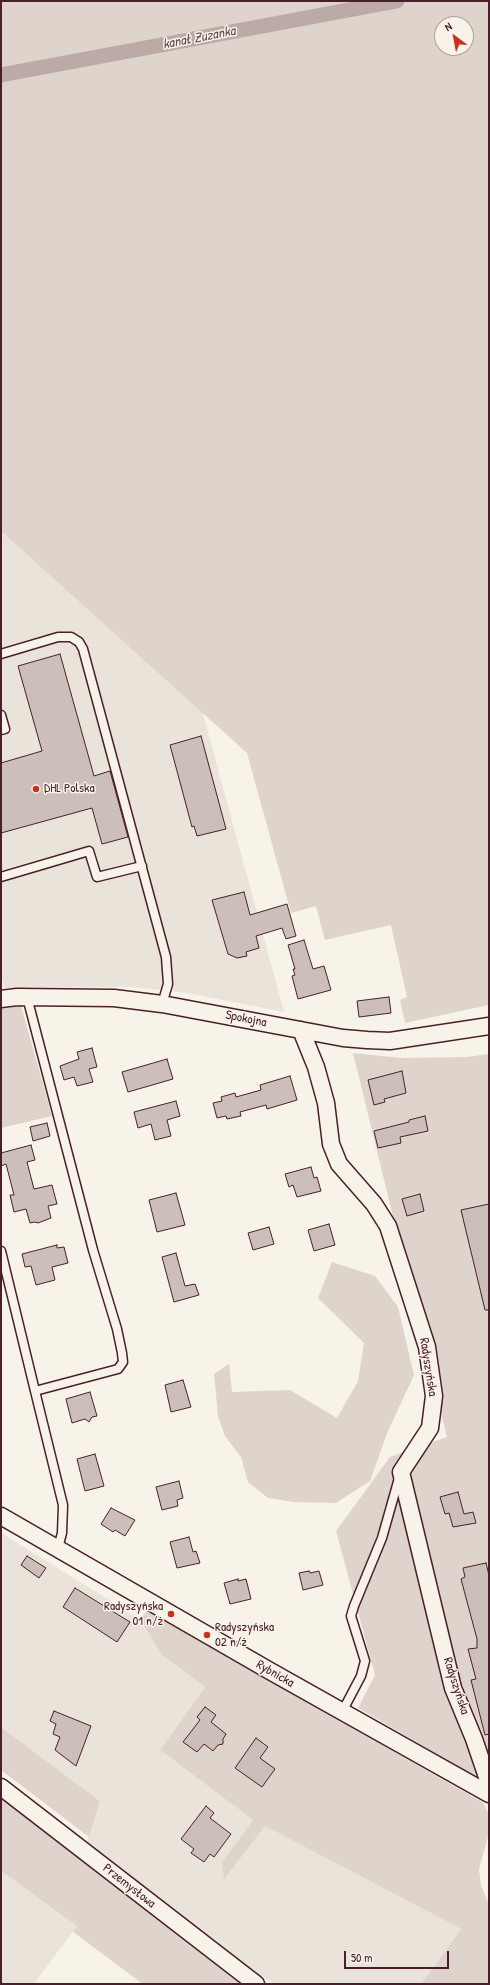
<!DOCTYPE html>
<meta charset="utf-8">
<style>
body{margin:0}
#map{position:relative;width:490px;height:1985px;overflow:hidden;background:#f7f3e8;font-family:"Patrick Hand",sans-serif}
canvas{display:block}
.frame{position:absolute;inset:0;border:2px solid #4a1f2b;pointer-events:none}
.north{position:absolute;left:434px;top:16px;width:40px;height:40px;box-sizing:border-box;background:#f7f3e8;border:1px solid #b29e9c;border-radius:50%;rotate:328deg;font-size:11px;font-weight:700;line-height:16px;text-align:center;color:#4a1f2b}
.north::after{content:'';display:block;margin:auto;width:14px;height:18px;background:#c8321e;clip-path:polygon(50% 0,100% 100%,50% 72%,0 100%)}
.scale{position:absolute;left:344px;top:1951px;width:105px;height:18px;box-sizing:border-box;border:2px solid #4a1f2b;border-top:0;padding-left:5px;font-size:12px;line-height:14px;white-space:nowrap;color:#4a1f2b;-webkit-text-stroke:3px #f7f3e8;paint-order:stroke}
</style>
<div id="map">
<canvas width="490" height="1985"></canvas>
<div class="frame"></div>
<div class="north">N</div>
<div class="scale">50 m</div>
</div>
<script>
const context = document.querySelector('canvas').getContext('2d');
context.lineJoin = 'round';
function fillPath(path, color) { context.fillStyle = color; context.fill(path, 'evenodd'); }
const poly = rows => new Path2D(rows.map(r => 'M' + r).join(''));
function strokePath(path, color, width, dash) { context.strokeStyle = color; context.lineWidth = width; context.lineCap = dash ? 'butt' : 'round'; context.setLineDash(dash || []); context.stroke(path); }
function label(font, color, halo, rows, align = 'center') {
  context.font = font + ' "Patrick Hand",sans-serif'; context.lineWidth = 3; context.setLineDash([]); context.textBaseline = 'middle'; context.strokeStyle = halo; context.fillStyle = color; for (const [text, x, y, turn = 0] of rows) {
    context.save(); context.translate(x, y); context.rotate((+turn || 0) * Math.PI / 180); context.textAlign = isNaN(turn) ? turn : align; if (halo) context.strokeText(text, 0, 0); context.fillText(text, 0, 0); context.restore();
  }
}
const built = poly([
 [1,531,202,710,284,1012,187,993,134,987,5,988,1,975],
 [1,1533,140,1619,162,1655,205,1687,160,1750,253,1820,222,1862,225,1879,265,1826,461,1929,421,1984,273,1984,204,1934,87,1843,100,1801,1,1727],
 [1,1871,77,1926,34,1984,1,1984]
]);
const green = poly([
 [1,1,489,1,489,1005,405,1023,400,1000,407,997,391,925,325,940,316,906,291,913,247,753,1,531],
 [442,24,466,24,466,48,442,48],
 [21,1006,52,1116,1,1128,1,1009],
 [353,1053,401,1058,467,1057,489,1054,489,1784,358,1708,375,1675,336,1531,390,1457,447,1437],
 [332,1262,375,1276,398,1307,414,1375,388,1431,370,1481,336,1503,294,1502,268,1498,248,1482,241,1457,225,1436,218,1416,214,1374,229,1364,232,1392,290,1390,337,1418,358,1381,364,1343,318,1298],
 [147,1611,482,1802,489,1814,489,1833,479,1869,481,1886,489,1904,489,1984,421,1984,461,1929,265,1826,224,1880,222,1862,253,1820,160,1750,205,1687,162,1655,140,1619],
 [1,1727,100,1801,89,1837,1,1770],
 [1,1798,178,1934,242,1984,143,1984,73,1932,77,1926,1,1871]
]);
const canal = poly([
 [1,75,397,1]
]);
const building = poly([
 [60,654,94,776,110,771,128,837,102,844,92,808,1,833,1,763,42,751,18,666,60,654],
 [201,736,226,829,197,836,194,826,192,827,170,745,201,736],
 [244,892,250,915,287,904,296,936,286,939,282,928,256,936,259,948,246,952,247,956,237,958,228,954,212,900,244,892],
 [304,940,313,969,324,966,331,990,298,999,292,976,295,975,293,969,295,969,288,945,304,940],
 [389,997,391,1013,359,1017,357,1001,389,997],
 [92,1048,97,1067,89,1069,93,1082,77,1086,74,1077,64,1080,60,1066,79,1059,77,1052,92,1048],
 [167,1059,173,1079,128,1092,122,1072,167,1059],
 [402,1071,406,1093,384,1099,385,1102,374,1105,368,1080,402,1071],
 [290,1076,297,1100,267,1109,266,1105,240,1112,241,1116,227,1119,226,1116,217,1118,213,1103,222,1101,221,1097,235,1093,236,1097,261,1090,260,1085,290,1076],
 [176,1101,180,1116,167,1120,171,1136,155,1140,151,1124,138,1128,134,1112,176,1101],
 [425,1116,428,1131,400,1137,401,1143,378,1148,374,1131,409,1122,409,1120,425,1116],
 [47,1123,50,1136,33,1141,30,1127,47,1123],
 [31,1145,35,1160,27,1162,34,1189,52,1185,57,1204,48,1206,51,1218,38,1223,35,1222,30,1223,26,1209,14,1212,10,1195,14,1195,6,1164,1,1166,1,1153,31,1145],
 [311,1167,314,1178,317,1177,321,1191,297,1197,293,1185,289,1187,285,1174,311,1167],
 [176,1193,185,1225,157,1232,149,1200,176,1193],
 [420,1194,424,1211,407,1216,402,1199,420,1194],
 [489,1204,489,1310,485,1310,461,1210,489,1204],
 [329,1224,335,1245,314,1251,308,1230,329,1224],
 [269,1227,274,1244,253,1250,248,1233,269,1227],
 [57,1245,57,1248,64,1247,68,1263,52,1267,55,1280,36,1285,31,1266,25,1267,22,1254,57,1245],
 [176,1253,185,1286,195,1284,199,1295,174,1302,162,1257,176,1253],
 [183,1380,191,1407,171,1412,165,1385,183,1380],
 [90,1392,97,1416,92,1417,89,1422,85,1419,72,1423,66,1399,90,1392],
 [95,1454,104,1486,85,1491,77,1459,95,1454],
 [179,1481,183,1498,177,1500,178,1506,162,1510,156,1487,179,1481],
 [458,1492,464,1514,473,1512,476,1523,453,1527,449,1513,445,1514,440,1497,458,1492],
 [111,1508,135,1520,125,1536,115,1530,113,1532,101,1524,111,1508],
 [189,1537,193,1552,196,1551,200,1563,177,1568,170,1542,189,1537],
 [27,1556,46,1568,39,1578,21,1565,27,1556],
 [486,1563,489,1575,489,1734,485,1735,471,1680,476,1679,468,1649,477,1648,477,1639,461,1579,465,1577,463,1568,486,1563],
 [309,1571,310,1573,319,1571,323,1585,303,1590,299,1573,309,1571],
 [238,1579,238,1581,246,1579,251,1599,230,1604,224,1583,238,1579],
 [75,1588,130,1622,117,1642,63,1607,75,1588],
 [205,1707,216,1715,211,1722,226,1734,223,1739,223,1744,218,1745,213,1751,204,1744,197,1752,183,1742,200,1720,197,1717,205,1707],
 [54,1711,91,1726,76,1766,55,1750,60,1737,53,1734,56,1724,50,1721,54,1711],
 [256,1738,268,1747,260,1758,275,1769,262,1787,235,1768,256,1738],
 [206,1806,214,1813,210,1818,231,1834,214,1857,210,1854,204,1862,191,1853,194,1849,181,1839,206,1806]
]);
const service = poly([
 [1,654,58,637,71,637,79,642,83,649,166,957,168,984,162,1004],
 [1,715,5,729,1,730],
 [1,877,89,851,97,877,142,866],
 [27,997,93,1250,117,1329,122,1353,123,1362,118,1369,35,1391,63,1505,62,1533,58,1548],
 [1,1251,35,1391],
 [342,1712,361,1676,365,1661,351,1616,354,1606,382,1538,399,1478]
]);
const minor = poly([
 [1,999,17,997,114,998,162,1004,343,1038,367,1040,390,1041,489,1026],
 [301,1030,316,1067,326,1103,331,1144,339,1164,374,1204,388,1226,427,1347,434,1396,430,1428,401,1472,453,1688,474,1739,489,1783],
 [1,1516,270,1671,489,1794],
 [1,1787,256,1984]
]);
const markers = [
 [36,789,4,"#c8321e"],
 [171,1614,4,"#c8321e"],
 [207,1635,4,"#c8321e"]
];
const poiNames = [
 ["DHL Polska",44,789],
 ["Radyszyńska",163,1607,"right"],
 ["01 n/ż",163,1622,"right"],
 ["Radyszyńska",215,1628],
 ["02 n/ż",215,1643]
];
const streetNames = [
 ["Spokojna",246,1019,11],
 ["Radyszyńska",428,1367,81],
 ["Rybnicka",275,1674,30],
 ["Radyszyńska",456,1686,72],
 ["Przemysłowa",129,1886,38]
];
const waterNames = [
 ["kanał Zuzanka",199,38,-11]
];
fillPath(built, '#eae3da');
fillPath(green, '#ded4cc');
strokePath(canal, '#bcaaa7', 15);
fillPath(building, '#ccbfb9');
strokePath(building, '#4a1f2b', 1);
strokePath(service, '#4a1f2b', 11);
strokePath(minor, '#4a1f2b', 19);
strokePath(service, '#f7f3e8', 8);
strokePath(minor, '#f7f3e8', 16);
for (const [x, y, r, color] of markers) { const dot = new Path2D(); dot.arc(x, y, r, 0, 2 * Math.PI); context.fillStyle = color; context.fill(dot); strokePath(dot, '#f7f3e8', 1.5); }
label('13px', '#4a1f2b', '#f7f3e8', poiNames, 'left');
label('13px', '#4a1f2b', '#f7f3e8', streetNames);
label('italic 14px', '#6c4950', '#f7f3e8', waterNames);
</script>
